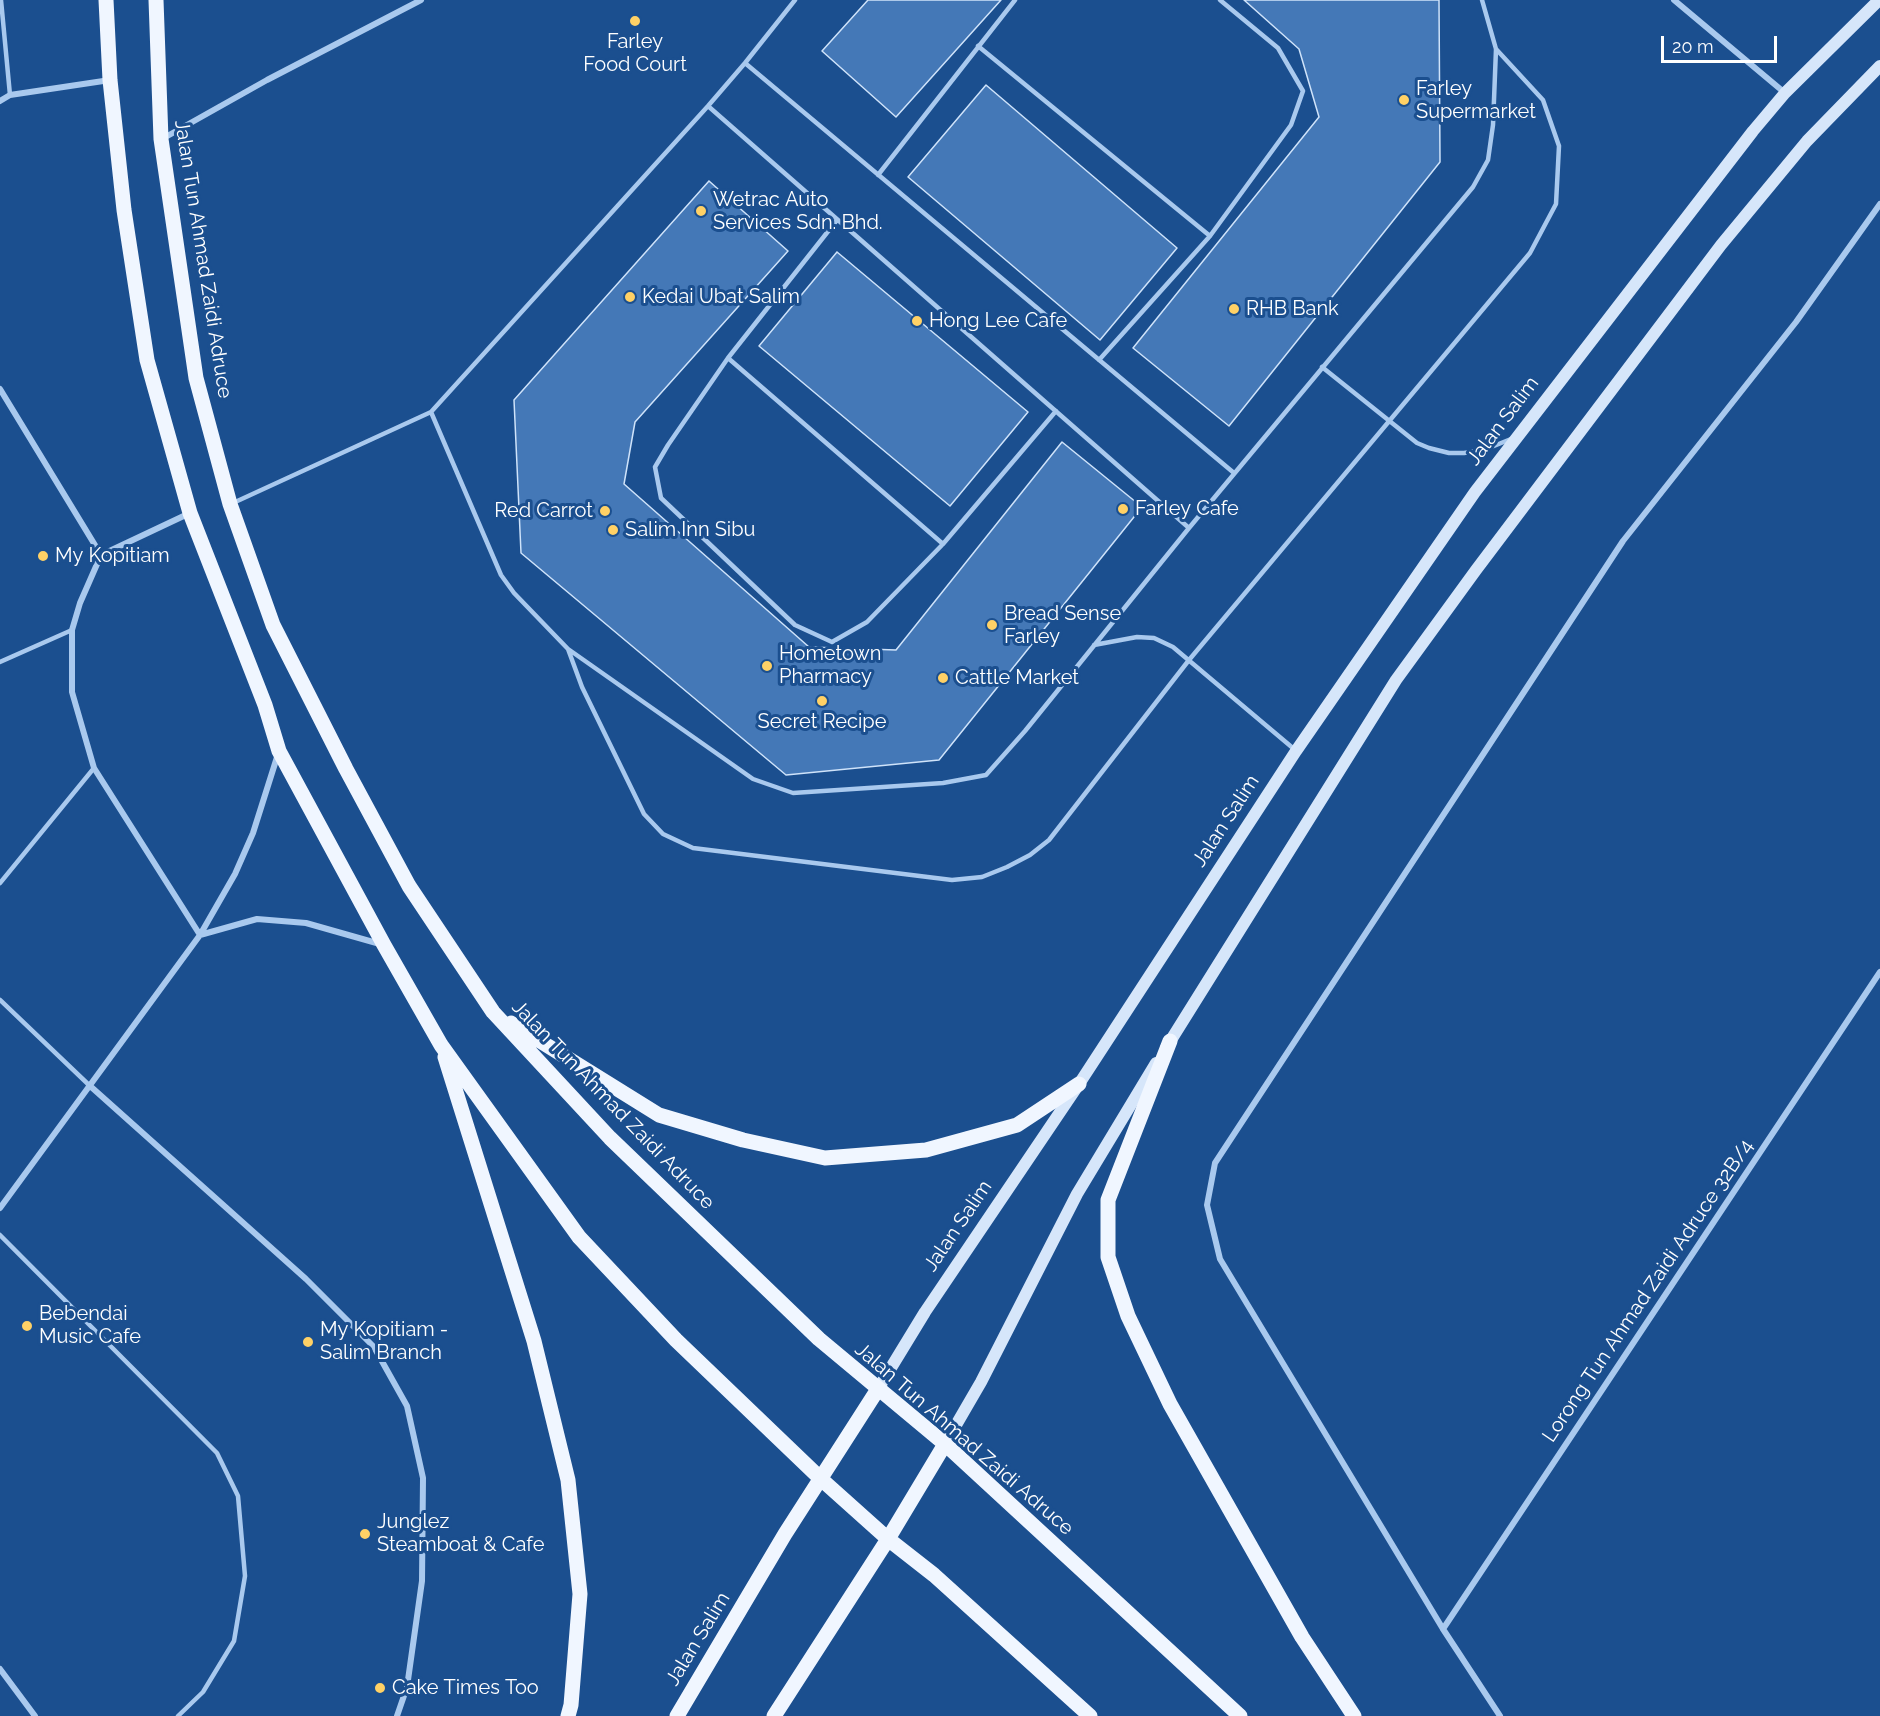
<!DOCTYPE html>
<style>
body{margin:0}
#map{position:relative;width:1880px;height:1716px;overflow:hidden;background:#1b4f8f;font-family:Raleway,sans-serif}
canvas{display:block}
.scale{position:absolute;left:1661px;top:36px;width:116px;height:27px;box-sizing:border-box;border:3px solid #fff;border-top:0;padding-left:8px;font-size:18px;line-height:21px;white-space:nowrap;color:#fff;-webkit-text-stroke:4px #1b4f8f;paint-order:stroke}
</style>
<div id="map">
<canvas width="1880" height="1716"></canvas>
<div class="scale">20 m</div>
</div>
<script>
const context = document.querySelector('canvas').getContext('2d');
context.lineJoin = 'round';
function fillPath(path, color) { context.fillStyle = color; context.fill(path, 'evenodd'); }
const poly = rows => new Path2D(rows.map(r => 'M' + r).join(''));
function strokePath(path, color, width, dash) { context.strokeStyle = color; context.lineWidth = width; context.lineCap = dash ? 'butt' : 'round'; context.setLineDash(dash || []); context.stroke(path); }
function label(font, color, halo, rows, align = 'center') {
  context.font = font + ' Raleway,sans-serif'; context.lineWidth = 6; context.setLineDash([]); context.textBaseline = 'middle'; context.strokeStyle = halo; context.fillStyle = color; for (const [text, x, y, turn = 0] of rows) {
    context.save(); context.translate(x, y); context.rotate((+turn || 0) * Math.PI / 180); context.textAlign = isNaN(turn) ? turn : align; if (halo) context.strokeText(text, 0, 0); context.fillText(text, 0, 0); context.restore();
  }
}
const building = poly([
 [868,0,1001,0,896,117,822,51,868,0],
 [1244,0,1439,0,1440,162,1229,426,1133,348,1319,117,1299,49,1244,0],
 [986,85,1177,248,1100,340,908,177,986,85],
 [709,181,788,251,635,422,624,484,809,647,896,650,1062,442,1142,507,939,760,786,775,521,553,514,400,709,181],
 [837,252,1028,412,950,506,759,346,837,252]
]);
const lane = poly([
 [1,0,10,95],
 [978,46,1210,236],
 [745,63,1234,473],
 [708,106,1189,528],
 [878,175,1015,0],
 [837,220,728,358,668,445,655,467,661,498,795,625,832,642,867,622,943,544,1056,411],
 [728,358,943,544],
 [1099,360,1210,236,1291,125,1303,91,1278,48,1220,0],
 [1322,367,1417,443,1429,448,1449,453,1464,453,1484,450,1511,439],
 [431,412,501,575,514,593,568,649,753,779,793,793,943,783,986,775,1025,731,1189,528,1473,187,1488,160,1493,125,1496,49,1482,0],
 [233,503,431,412,708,106,745,63,795,0],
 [1094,645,1137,637,1154,638,1173,647,1294,749],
 [568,649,582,687,644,814,663,834,693,848,952,880,982,877,1007,867,1030,855,1049,840,1189,660,1530,253,1556,204,1559,146,1543,100,1496,49],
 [0,662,72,630],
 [0,883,94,768],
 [0,1000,89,1085],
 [0,1235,217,1453,238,1496,245,1576,234,1641,203,1692,178,1716]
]);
const street = poly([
 [1674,0,1785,93],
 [0,101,10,95,110,80],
 [162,139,267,80,421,0],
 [0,389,101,555,190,513],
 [101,555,80,603,72,630,72,692,94,768,200,935],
 [200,935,257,919,306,923,380,944],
 [89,1085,306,1279,374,1347,407,1406,423,1478,422,1581,407,1687,397,1716],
 [0,1208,200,935,235,874,253,833,278,754],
 [1443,1629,1880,972],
 [0,1669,35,1716],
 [1500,1716,1443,1629,1220,1259,1207,1205,1215,1163,1623,541,1796,322,1880,204]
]);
const secondary = poly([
 [1166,1048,1396,680,1476,570,1721,245,1807,141,1880,66],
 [878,1389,925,1312,1079,1084,1296,751,1475,492,1753,131,1785,93,1879,0],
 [945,1444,981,1382,1077,1194,1156,1063]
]);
const primary = poly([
 [106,0,110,80,124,210,147,360,190,513,265,705,279,751,384,945,441,1045,579,1237,676,1340,821,1479,888,1539,934,1575,1090,1716],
 [156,0,161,139,196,378,230,504,273,625,346,769,409,886,493,1012,610,1138,819,1339,945,1444,1240,1716],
 [511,1023,659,1115,743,1140,825,1158,926,1150,1017,1125,1079,1084],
 [1170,1041,1108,1200,1108,1257,1128,1316,1170,1404,1302,1637,1354,1716],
 [445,1057,534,1341,568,1480,580,1594,571,1705,568,1716],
 [677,1716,785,1534,878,1389],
 [774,1716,888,1539,945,1444]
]);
const markers = [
 [635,21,6,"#ffd166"],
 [1404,100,6,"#ffd166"],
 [701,211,6,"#ffd166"],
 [630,297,6,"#ffd166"],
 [1234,309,6,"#ffd166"],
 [917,321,6,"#ffd166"],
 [1123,509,6,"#ffd166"],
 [605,511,6,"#ffd166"],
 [613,530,6,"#ffd166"],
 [43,556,6,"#ffd166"],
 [992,625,6,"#ffd166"],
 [767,666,6,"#ffd166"],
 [943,678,6,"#ffd166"],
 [822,701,6,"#ffd166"],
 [27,1326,6,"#ffd166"],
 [308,1342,6,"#ffd166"],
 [365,1534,6,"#ffd166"],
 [380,1688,6,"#ffd166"]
];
const poiNames = [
 ["Farley",635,42,"center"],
 ["Food Court",635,65,"center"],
 ["Farley",1416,89],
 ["Supermarket",1416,112],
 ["Wetrac Auto",713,200],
 ["Services Sdn. Bhd.",713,223],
 ["Kedai Ubat Salim",642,297],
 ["RHB Bank",1246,309],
 ["Hong Lee Cafe",929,321],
 ["Farley Cafe",1135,509],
 ["Red Carrot",593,511,"right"],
 ["Salim Inn Sibu",625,530],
 ["My Kopitiam",55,556],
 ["Bread Sense",1004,614],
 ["Farley",1004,637],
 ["Hometown",779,654],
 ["Pharmacy",779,677],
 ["Cattle Market",955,678],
 ["Secret Recipe",822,722,"center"],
 ["Bebendai",39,1314],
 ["Music Cafe",39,1337],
 ["My Kopitiam -",320,1330],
 ["Salim Branch",320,1353],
 ["Junglez",377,1522],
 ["Steamboat & Cafe",377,1545],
 ["Cake Times Too",392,1688]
];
const streetNames = [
 ["Jalan Tun Ahmad Zaidi Adruce",203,259,81],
 ["Jalan Salim",1503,421,-53],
 ["Jalan Salim",1226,821,-57],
 ["Jalan Tun Ahmad Zaidi Adruce",613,1105,46],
 ["Jalan Salim",958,1226,-56],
 ["Lorong Tun Ahmad Zaidi Adruce 32B/4",1648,1291,-56],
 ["Jalan Tun Ahmad Zaidi Adruce",964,1439,41],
 ["Jalan Salim",698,1639,-59]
];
fillPath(building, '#4478b7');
strokePath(building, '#cfe3fa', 1.5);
strokePath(lane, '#a9c9ee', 4.5);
strokePath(street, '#a9c9ee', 6);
strokePath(secondary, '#d6e6fa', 12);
strokePath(primary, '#f0f6ff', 15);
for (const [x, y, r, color] of markers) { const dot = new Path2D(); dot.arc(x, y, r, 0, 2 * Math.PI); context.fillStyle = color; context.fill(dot); strokePath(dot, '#1b4f8f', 2); }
label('20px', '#fff', '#1b4f8f', poiNames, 'left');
label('20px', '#fff', '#1b4f8f', streetNames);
</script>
